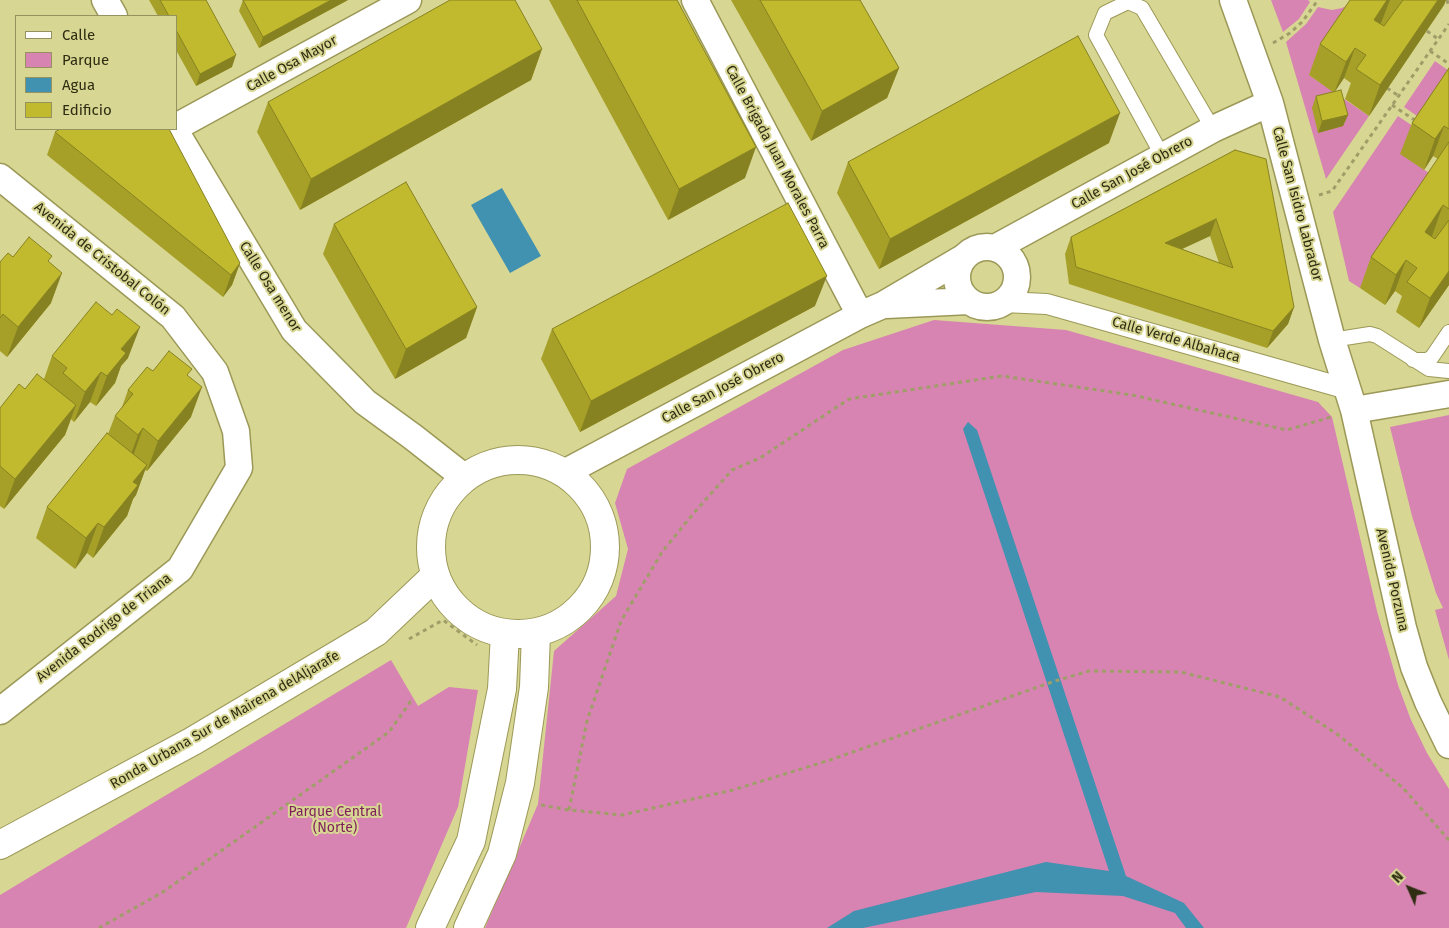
<!DOCTYPE html>
<meta charset="utf-8">
<style>
body{margin:0}
#map{position:relative;width:1449px;height:928px;overflow:hidden;background:#d8d693;font-family:"Fira Sans",sans-serif}
canvas{display:block}
.legend{position:absolute;left:15px;top:15px;width:162px;height:115px;box-sizing:border-box;background:#d8d693;border:1px solid #94925f;margin:0;padding:6px 9px;list-style:none;font-size:15px;color:#2e2d12}
.legend li{display:flex;align-items:center;gap:10px;height:25px}
.legend b{width:25px;border:1px solid #94925f}
.north{position:absolute;left:1384px;top:863px;width:50px;height:50px;-webkit-text-stroke:4px #d8d693;paint-order:stroke;rotate:314deg;font-size:14px;font-weight:700;line-height:20px;text-align:center;color:#2e2d12}
.north::after{content:'';display:block;margin:auto;width:18px;height:22px;background:#2e2d12;clip-path:polygon(50% 0,100% 100%,50% 72%,0 100%)}
</style>
<div id="map">
<canvas width="1449" height="928"></canvas>
<ul class="legend">
<li><b style="height:6px;background:#fff"></b>Calle</li>
<li><b style="height:14px;background:#d784b2"></b>Parque</li>
<li><b style="height:14px;background:#4191b0"></b>Agua</li>
<li><b style="height:14px;background:#c1ba2f"></b>Edificio</li>
</ul>
<div class="north">N</div>
</div>
<script>
const context = document.querySelector('canvas').getContext('2d');
context.lineJoin = 'round';
function fillPath(path, color) { context.fillStyle = color; context.fill(path, 'evenodd'); }
const poly = rows => new Path2D(rows.map(r => 'M' + r).join(''));
function strokePath(path, color, width, dash) { context.strokeStyle = color; context.lineWidth = width; context.lineCap = dash ? 'butt' : 'round'; context.setLineDash(dash || []); context.stroke(path); }
function label(font, color, halo, rows, align = 'center') {
  context.font = font + ' "Fira Sans",sans-serif'; context.lineWidth = 4; context.setLineDash([]); context.textBaseline = 'middle'; context.strokeStyle = halo; context.fillStyle = color; for (const [text, x, y, turn = 0] of rows) {
    context.save(); context.translate(x, y); context.rotate((+turn || 0) * Math.PI / 180); context.textAlign = isNaN(turn) ? turn : align; if (halo) context.strokeText(text, 0, 0); context.fillText(text, 0, 0); context.restore();
  }
}
const green = poly([
 [1271,0,1308,0,1310,2,1299,19,1283,32],
 [1350,4,1309,75,1369,116,1326,179,1286,42,1306,24,1318,7,1332,10,1342,8],
 [1435,61,1449,71,1423,120,1404,107],
 [1398,116,1417,129,1401,154,1435,177,1360,288,1349,281,1333,212],
 [934,320,1066,330,1318,402,1332,417,1377,611,1398,685,1411,720,1427,753,1449,789,1449,928,485,928,538,804,554,651,616,596,628,549,615,503,627,469,843,350],
 [1449,415,1449,660,1435,610,1443,608,1436,593,1412,516,1390,427],
 [391,660,418,706,449,687,478,690,458,807,406,928,0,928,0,895]
]);
const water = poly([
 [502,188,541,256,510,273,471,205],
 [968,422,977,430,1126,876,1184,903,1204,928,1186,928,1175,913,1123,896,1036,892,863,928,827,928,854,911,1046,862,1109,871,963,429]
]);
const path = poly([
 [1447,0,1449,7],
 [1427,31,1438,39],
 [1273,43,1290,33,1302,22,1318,0],
 [1430,51,1449,64],
 [1387,88,1399,96],
 [1392,105,1416,121],
 [1319,195,1332,191,1449,24],
 [409,639,443,620,477,645],
 [541,805,569,810,622,815,733,790,830,760,1055,681,1089,671,1181,672,1280,697,1337,734,1402,787,1449,840],
 [569,810,587,721,621,621,662,552,693,514,732,470,760,458,849,399,1002,376,1132,395,1287,430,1331,417],
 [99,928,163,892,389,732,413,698]
]);
const service = poly([
 [1163,157,1096,35,1105,13,1128,2,1142,8,1213,129],
 [1332,340,1370,334,1377,336,1429,369,1449,371],
 [1413,360,1427,360,1432,357,1449,332]
]);
const pedestrian = poly([
 [1003,302,1047,304,1347,389]
]);
const minor = poly([
 [105,0,114,16],
 [695,0,860,315],
 [1233,0,1270,103,1332,340,1354,410,1403,628,1414,667,1428,702,1449,745],
 [176,127,408,0],
 [174,129,294,330,365,402,413,437,464,477],
 [0,177,173,317,215,372,236,431,239,468,180,569,0,711],
 '957 277a30 30 0 1 1 60 0a30 30 0 1 1-60 0Z',
 [995,248,1213,129,1270,103],
 [886,305,969,301],
 [1354,410,1449,394],
 [564,473,860,315,883,305,963,258]
]);
const tertiary = poly([
 '431 547a87 87 0 1 1 174 0a87 87 0 1 1-174 0Z',
 [0,845,193,741,376,632,435,576],
 [430,928,471,841,502,689,505,633],
 [468,928,502,854,520,783,534,687,536,633]
]);
const wall = poly([
 [149,0,206,0,232,67,196,86,176,50,176,16,158,16],
 [243,0,348,0,259,48,239,11],
 [549,0,677,0,745,178,668,220],
 [731,0,860,0,899,68,887,98,811,141],
 [1350,0,1446,0,1444,5,1369,116,1345,99,1351,83,1344,78,1335,91,1348,115,1343,126,1318,133,1312,108,1316,96,1333,92,1309,75,1320,44],
 [542,49,531,80,300,210,257,132,268,102],
 [1449,68,1449,285,1419,328,1396,312,1402,296,1395,291,1385,305,1360,288,1371,257,1438,159,1433,156,1424,170,1400,154,1412,123],
 [55,132,240,263,232,285,223,297,47,155],
 [1109,143,879,269,837,193,848,162],
 [1235,150,1294,307,1288,324,1267,348,1069,284,1065,254,1071,237],
 [1210,236,1219,263,1182,249],
 [334,224,477,307,466,338,395,379,323,254],
 [13,257,49,263,51,303,7,357,0,351,0,262],
 [815,306,580,432,541,359,552,329],
 [52,356,128,358,121,366,115,383,96,406,90,402,74,422,71,419,65,435,4,509,0,506,0,408,25,389,44,379],
 [153,371,189,377,191,417,147,471,145,470,136,495,133,499,127,516,93,558,87,553,75,569,36,538,47,507,108,434,115,416,122,407,128,390]
]);
const shadedWall = poly([
 [331,0,348,0,259,48,263,37],
 [1387,0,1390,0,1381,23,1363,50,1374,20],
 [1438,0,1446,0,1444,5,1369,116,1380,85],
 [1355,48,1344,78,1334,93,1346,62],
 [542,49,531,80,300,210,311,179],
 [236,55,232,67,196,86,200,74],
 [899,68,887,98,811,141,822,111],
 [1120,113,1109,143,879,269,890,239],
 [1348,115,1343,126,1318,133,1322,121],
 [1444,126,1433,156,1424,170,1435,139],
 [756,147,745,178,668,220,679,189],
 [1443,205,1432,236,1414,263,1425,232],
 [1216,219,1210,236,1158,260,1165,243],
 [1406,260,1395,291,1385,305,1396,275],
 [240,263,232,285,223,297,231,275],
 [1449,271,1449,285,1419,328,1430,298],
 [62,273,51,303,7,357,18,327],
 [827,276,815,306,580,432,591,401],
 [477,307,466,338,395,379,406,349],
 [1294,307,1288,324,1267,348,1273,331],
 [140,327,128,358,121,366,115,383,96,406,107,376,121,349],
 [101,372,90,402,74,422,85,392],
 [202,387,191,417,147,471,158,441],
 [76,405,65,435,4,509,15,479],
 [143,428,132,459,127,465,138,435],
 [147,465,136,495,133,499,127,516,93,558,104,527,133,482],
 [98,523,87,553,75,569,86,538]
]);
const building = poly([
 [160,0,206,0,236,55,200,74,176,30,176,16,169,16,160,0],
 [243,0,331,0,263,37,243,0],
 [450,0,515,0,542,49,311,179,268,102,450,0],
 [577,0,677,0,756,147,679,189,577,0],
 [760,0,860,0,899,68,822,111,760,0],
 [1350,0,1387,0,1374,20,1384,26,1403,0,1438,0,1380,85,1356,69,1366,55,1355,48,1346,62,1320,44,1350,0],
 [1078,36,1120,113,890,239,848,162,1078,36],
 [1449,68,1449,129,1444,126,1435,139,1412,123,1449,68],
 [1341,90,1348,115,1322,121,1316,96,1341,90],
 [60,129,169,129,240,263,231,275,55,132,60,129],
 [1449,142,1449,209,1443,205,1425,232,1435,239,1449,220,1449,271,1430,298,1407,282,1417,268,1406,260,1396,275,1371,257,1449,142],
 [1235,150,1266,159,1294,307,1273,331,1076,267,1071,237,1235,150],
 [1216,219,1233,268,1165,243,1216,219],
 [406,182,477,307,406,349,334,224,406,182],
 [788,203,827,276,591,401,552,329,788,203],
 [29,237,52,256,48,261,62,273,18,327,3,314,0,318,0,262,8,253,13,257,29,237],
 [96,302,112,315,117,309,140,327,121,349,126,353,107,376,101,372,85,392,63,373,67,368,52,356,96,302],
 [169,351,192,369,187,375,202,387,158,441,143,428,138,435,115,416,133,394,128,390,147,367,153,371,169,351],
 [37,374,76,405,15,479,0,466,0,408,19,384,25,389,37,374],
 [107,433,147,465,133,482,138,485,104,527,98,523,86,538,47,507,107,433]
]);
const streetNames = [
 ["Calle Osa Mayor",292,64,-29],
 ["Calle Brigada Juan Morales Parra",777,157,62],
 ["Calle San José Obrero",1132,173,-29],
 ["Calle San Isidro Labrador",1297,204,75],
 ["Avenida de Cristobal Colón",102,259,39],
 ["Calle Osa menor",270,287,58],
 ["Calle Verde Albahaca",1176,340,16],
 ["Calle San José Obrero",723,388,-28],
 ["Avenida Porzuna",1392,580,77],
 ["Avenida Rodrigo de Triana",104,628,-38],
 ["Ronda Urbana Sur de Mairena delAljarafe",225,720,-30]
];
const parkNames = [
 ["Parque Central",335,812],
 ["(Norte)",335,828]
];
fillPath(green, '#d784b2');
fillPath(water, '#4191b0');
strokePath(service, '#9c9958', 16);
strokePath(pedestrian, '#9c9958', 22);
strokePath(minor, '#9c9958', 29);
strokePath(tertiary, '#9c9958', 30);
strokePath(path, '#9f9e68', 3, [4, 4]);
strokePath(service, '#fff', 14);
strokePath(pedestrian, '#fff', 20);
strokePath(minor, '#fff', 26);
strokePath(tertiary, '#fff', 28);
fillPath(wall, '#a6a028');
fillPath(shadedWall, '#878221');
fillPath(building, '#c1ba2f');
strokePath(building, '#878221', 1);
label('14px', '#2e2d12', '#d8d693', streetNames);
label('14px', '#7e1e5b', '#d8d693', parkNames);
</script>
